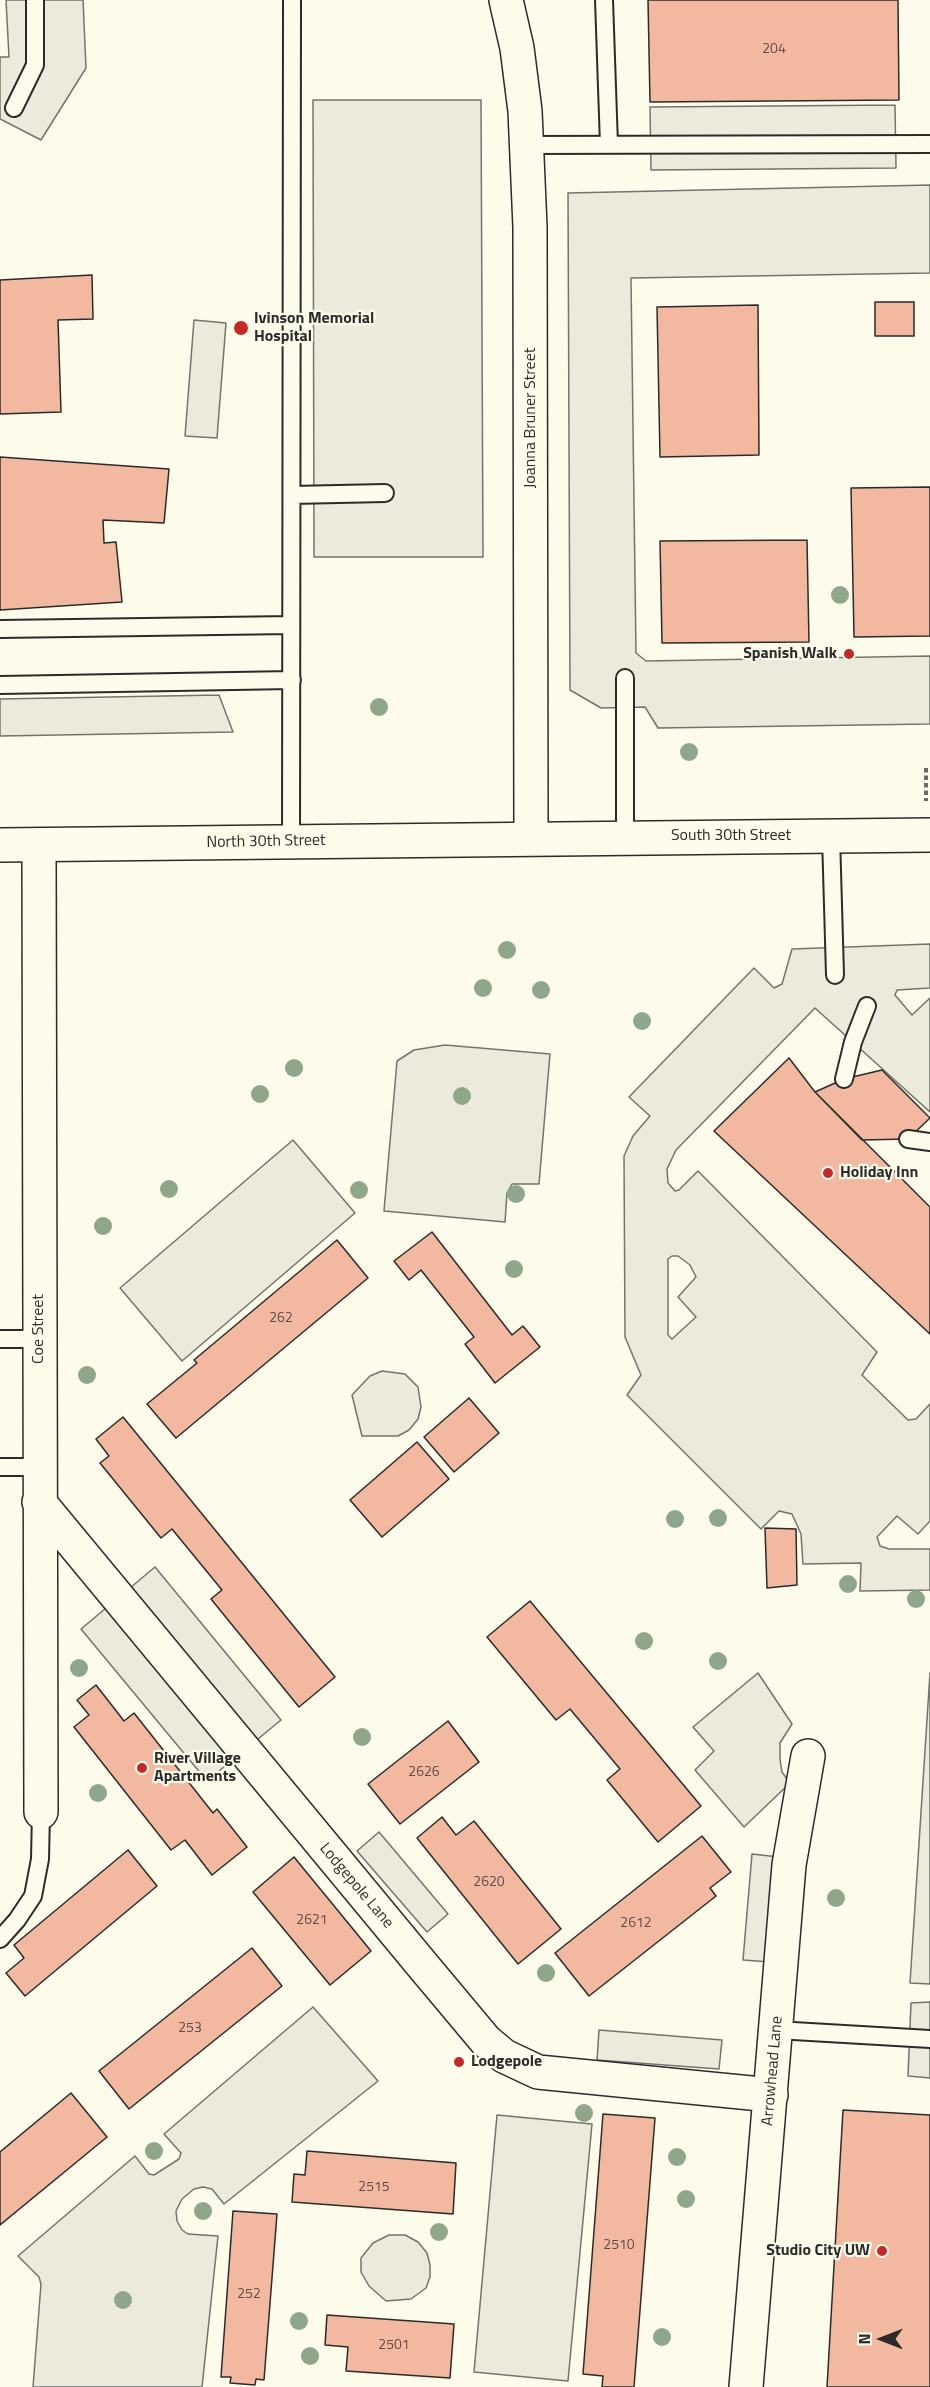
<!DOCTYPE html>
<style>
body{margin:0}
#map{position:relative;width:930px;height:2387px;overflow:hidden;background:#fdfbea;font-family:"Titillium Web",sans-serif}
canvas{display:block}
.north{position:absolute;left:852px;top:2309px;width:60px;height:60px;-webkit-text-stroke:4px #fdfbea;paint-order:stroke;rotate:270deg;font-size:16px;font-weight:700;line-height:24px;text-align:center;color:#2b2b2b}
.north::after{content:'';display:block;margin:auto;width:21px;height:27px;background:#2b2b2b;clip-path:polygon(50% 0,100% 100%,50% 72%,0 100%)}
</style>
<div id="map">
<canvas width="930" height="2387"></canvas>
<div class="north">N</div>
</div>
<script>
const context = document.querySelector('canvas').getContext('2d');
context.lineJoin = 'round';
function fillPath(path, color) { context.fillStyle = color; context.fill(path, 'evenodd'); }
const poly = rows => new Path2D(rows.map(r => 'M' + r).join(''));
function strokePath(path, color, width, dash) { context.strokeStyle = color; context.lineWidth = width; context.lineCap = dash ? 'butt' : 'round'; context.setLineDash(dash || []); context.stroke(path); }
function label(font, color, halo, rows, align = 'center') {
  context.font = font + ' "Titillium Web",sans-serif'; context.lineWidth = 4.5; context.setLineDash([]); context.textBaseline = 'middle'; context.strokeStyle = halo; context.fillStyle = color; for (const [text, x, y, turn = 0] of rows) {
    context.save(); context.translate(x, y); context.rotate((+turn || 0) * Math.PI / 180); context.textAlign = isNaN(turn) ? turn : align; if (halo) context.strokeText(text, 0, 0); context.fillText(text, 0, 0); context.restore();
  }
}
const green = poly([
 [382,1371,405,1374,418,1387,421,1407,418,1419,409,1430,398,1436,362,1436,352,1395,370,1376,382,1371],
 [389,2235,405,2235,418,2242,427,2253,430,2265,430,2277,426,2288,411,2299,386,2301,369,2286,361,2272,361,2258,373,2243,389,2235]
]);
const parking = poly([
 [6,0,83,0,86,68,41,140,0,119,0,57,9,57,6,0],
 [313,100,481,100,483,557,314,557,313,100],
 [895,105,896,168,651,170,650,107,895,105],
 [930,185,930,273,631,278,636,653,646,661,930,656,930,724,658,728,645,707,601,708,570,690,568,193,930,185],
 [194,320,226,323,217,438,185,436,194,320],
 [219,695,233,732,0,736,0,699,219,695],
 [930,944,930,988,897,990,895,995,912,1015,930,998,930,1112,815,1008,676,1150,667,1169,668,1183,675,1191,679,1190,698,1171,877,1352,862,1375,908,1420,916,1419,930,1404,930,1521,918,1534,897,1516,877,1537,880,1546,889,1549,930,1549,930,1590,860,1591,861,1563,803,1564,801,1534,792,1514,779,1511,761,1529,627,1395,641,1375,625,1337,624,1156,633,1136,650,1116,629,1097,754,968,774,988,782,984,792,949,930,944],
 [672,1256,678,1256,690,1265,696,1277,678,1297,696,1317,672,1339,668,1335,668,1259,672,1256],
 [445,1045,550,1054,539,1184,512,1184,507,1193,505,1222,384,1211,397,1061,414,1050,445,1045],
 [293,1140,355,1213,182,1361,120,1288,293,1140],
 [155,1567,281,1720,207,1781,81,1629,155,1567],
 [758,1673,792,1724,780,1743,780,1759,782,1772,790,1783,744,1827,695,1770,714,1751,693,1727,758,1673],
 [930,1673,930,1984,910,1983,930,1673],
 [379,1832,448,1914,427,1932,357,1851,379,1832],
 [752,1854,779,1857,770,1962,743,1960,752,1854],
 [930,2002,930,2078,908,2076,911,2003,930,2002],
 [313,2007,378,2081,224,2204,212,2189,203,2187,194,2189,182,2199,176,2211,177,2221,182,2230,188,2234,218,2236,202,2387,33,2387,41,2284,39,2277,18,2256,135,2156,149,2174,154,2175,179,2159,181,2153,164,2134,313,2007],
 [599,2030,722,2040,719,2069,597,2060,599,2030],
 [497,2115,592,2124,568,2381,474,2372,497,2115]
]);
const building = poly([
 [648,0,898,0,899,100,650,102,648,0],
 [92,275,93,319,58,320,61,412,0,414,0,280,92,275],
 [875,302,914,302,914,336,875,336,875,302],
 [758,305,759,455,660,457,657,307,758,305],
 [0,457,169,469,164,523,103,520,104,543,116,542,122,602,0,610,0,457],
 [930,487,930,636,854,637,851,488,930,487],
 [807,540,809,642,662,643,660,541,807,540],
 [789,1058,815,1092,930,1207,930,1334,714,1131,789,1058],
 [882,1070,930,1118,908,1139,862,1140,815,1092,844,1079,882,1070],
 [432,1232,512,1335,523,1326,540,1347,495,1383,465,1344,474,1337,421,1270,409,1280,394,1261,432,1232],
 [337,1240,368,1278,176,1438,147,1404,197,1363,194,1360,337,1240],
 [469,1398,499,1433,454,1472,424,1437,469,1398],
 [123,1417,335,1677,299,1707,211,1599,222,1590,172,1529,161,1538,100,1463,109,1456,96,1439,123,1417],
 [417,1442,449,1479,382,1537,350,1500,417,1442],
 [765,1528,796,1529,797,1585,767,1588,765,1528],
 [530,1601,701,1806,658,1842,607,1780,620,1769,570,1709,556,1720,487,1637,530,1601],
 [96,1685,124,1721,134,1713,213,1813,217,1809,247,1847,212,1875,185,1840,171,1850,74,1727,89,1715,77,1700,96,1685],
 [448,1721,479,1762,400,1824,368,1784,448,1721],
 [442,1817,456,1835,474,1821,561,1929,518,1964,417,1838,442,1817],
 [702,1836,731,1872,710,1888,716,1896,589,1996,555,1953,702,1836],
 [128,1850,157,1886,25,1996,6,1973,24,1958,14,1945,128,1850],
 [294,1857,371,1951,330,1985,253,1892,294,1857],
 [252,1948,282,1986,129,2109,99,2071,252,1948],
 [71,2093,107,2137,0,2225,0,2152,71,2093],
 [843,2110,930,2115,930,2387,827,2387,843,2110],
 [603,2114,655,2118,634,2387,602,2387,603,2376,583,2374,603,2114],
 [307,2151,456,2163,453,2214,292,2202,294,2174,305,2175,307,2151],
 [233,2211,277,2214,264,2380,256,2379,255,2385,230,2383,231,2377,221,2377,233,2211],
 [327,2315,454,2324,450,2378,346,2371,348,2347,325,2345,327,2315]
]);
const path = poly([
 [926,768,926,801]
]);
const service = poly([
 [604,0,609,145],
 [14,108,35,65,35,0],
 [526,145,930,144],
 [292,495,385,493],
 [0,629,291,625],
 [0,685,292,680],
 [831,836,835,975],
 [625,837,625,678],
 [291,841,292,0],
 [844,1079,853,1042,867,1006],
 [908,1139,930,1142],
 [0,1339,39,1339],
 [0,1467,39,1467],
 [0,1939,17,1920,33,1896,40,1859,41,1812],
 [776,2030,930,2039]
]);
const minor = poly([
 [506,0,517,48,525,111,530,227,531,838],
 [39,845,41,1812],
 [39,1502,424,1967,486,2041,504,2056,538,2072,771,2095],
 [746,2387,789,1865,808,1756]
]);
const secondary = poly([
 [0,845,930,835]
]);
const trees = [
 [840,595],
 [379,707],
 [689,752],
 [507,950],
 [483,988],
 [541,990],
 [642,1021],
 [294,1068],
 [260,1094],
 [462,1096],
 [169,1189],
 [359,1190],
 [516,1194],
 [103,1226],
 [514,1269],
 [87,1375],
 [718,1518],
 [675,1519],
 [848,1584],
 [916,1599],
 [644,1641],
 [718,1661],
 [79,1668],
 [362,1737],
 [98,1793],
 [836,1898],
 [546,1973],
 [584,2113],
 [154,2151],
 [677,2157],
 [686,2199],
 [203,2211],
 [439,2232],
 [123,2300],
 [299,2321],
 [662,2337],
 [310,2356]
];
const markers = [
 [241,328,8,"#c62828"],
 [849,654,6,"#c62828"],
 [828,1173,6,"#c62828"],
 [142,1768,6,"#c62828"],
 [459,2062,6,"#c62828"],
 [882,2251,6,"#c62828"]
];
const numberNames = [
 ["204",774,50],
 ["262",281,1319],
 ["2626",424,1773],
 ["2620",489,1883],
 ["2621",312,1921],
 ["2612",636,1924],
 ["253",190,2029],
 ["2515",374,2188],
 ["2510",619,2246],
 ["252",249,2295],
 ["2501",394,2346]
];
const poiNames = [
 ["Ivinson Memorial",254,319],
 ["Hospital",254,337],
 ["Spanish Walk",837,654,"right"],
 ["Holiday Inn",840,1173],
 ["River Village",154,1759],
 ["Apartments",154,1777],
 ["Lodgepole",471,2062],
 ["Studio City UW",870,2251,"right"]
];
const streetNames = [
 ["Joanna Bruner Street",531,418,-90],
 ["South 30th Street",731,836],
 ["North 30th Street",266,842,-1],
 ["Coe Street",39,1329,-90],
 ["Lodgepole Lane",356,1886,50],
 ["Arrowhead Lane",773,2071,-85]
];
fillPath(green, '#ecebdb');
strokePath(green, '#74746e', 1.5);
fillPath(parking, '#eceadb');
strokePath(parking, '#74746e', 1.5);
fillPath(building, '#f2b8a0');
strokePath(building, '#2b2b2b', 1.5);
strokePath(service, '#2b2b2b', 20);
strokePath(minor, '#2b2b2b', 36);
strokePath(secondary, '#2b2b2b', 36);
strokePath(path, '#6a6964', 4, [4.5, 3]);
strokePath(service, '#fdfbea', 16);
strokePath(minor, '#fdfbea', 33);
strokePath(secondary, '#fdfbea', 33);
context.fillStyle = '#8ea78a';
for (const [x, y] of trees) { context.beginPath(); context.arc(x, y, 9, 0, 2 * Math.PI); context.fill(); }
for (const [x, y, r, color] of markers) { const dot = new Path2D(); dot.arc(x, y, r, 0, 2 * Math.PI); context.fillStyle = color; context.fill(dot); strokePath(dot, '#fdfbea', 2); }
label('14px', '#5d4e48', null, numberNames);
label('bold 16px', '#2b2b2b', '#fdfbea', poiNames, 'left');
label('16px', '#2b2b2b', '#fdfbea', streetNames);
</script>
